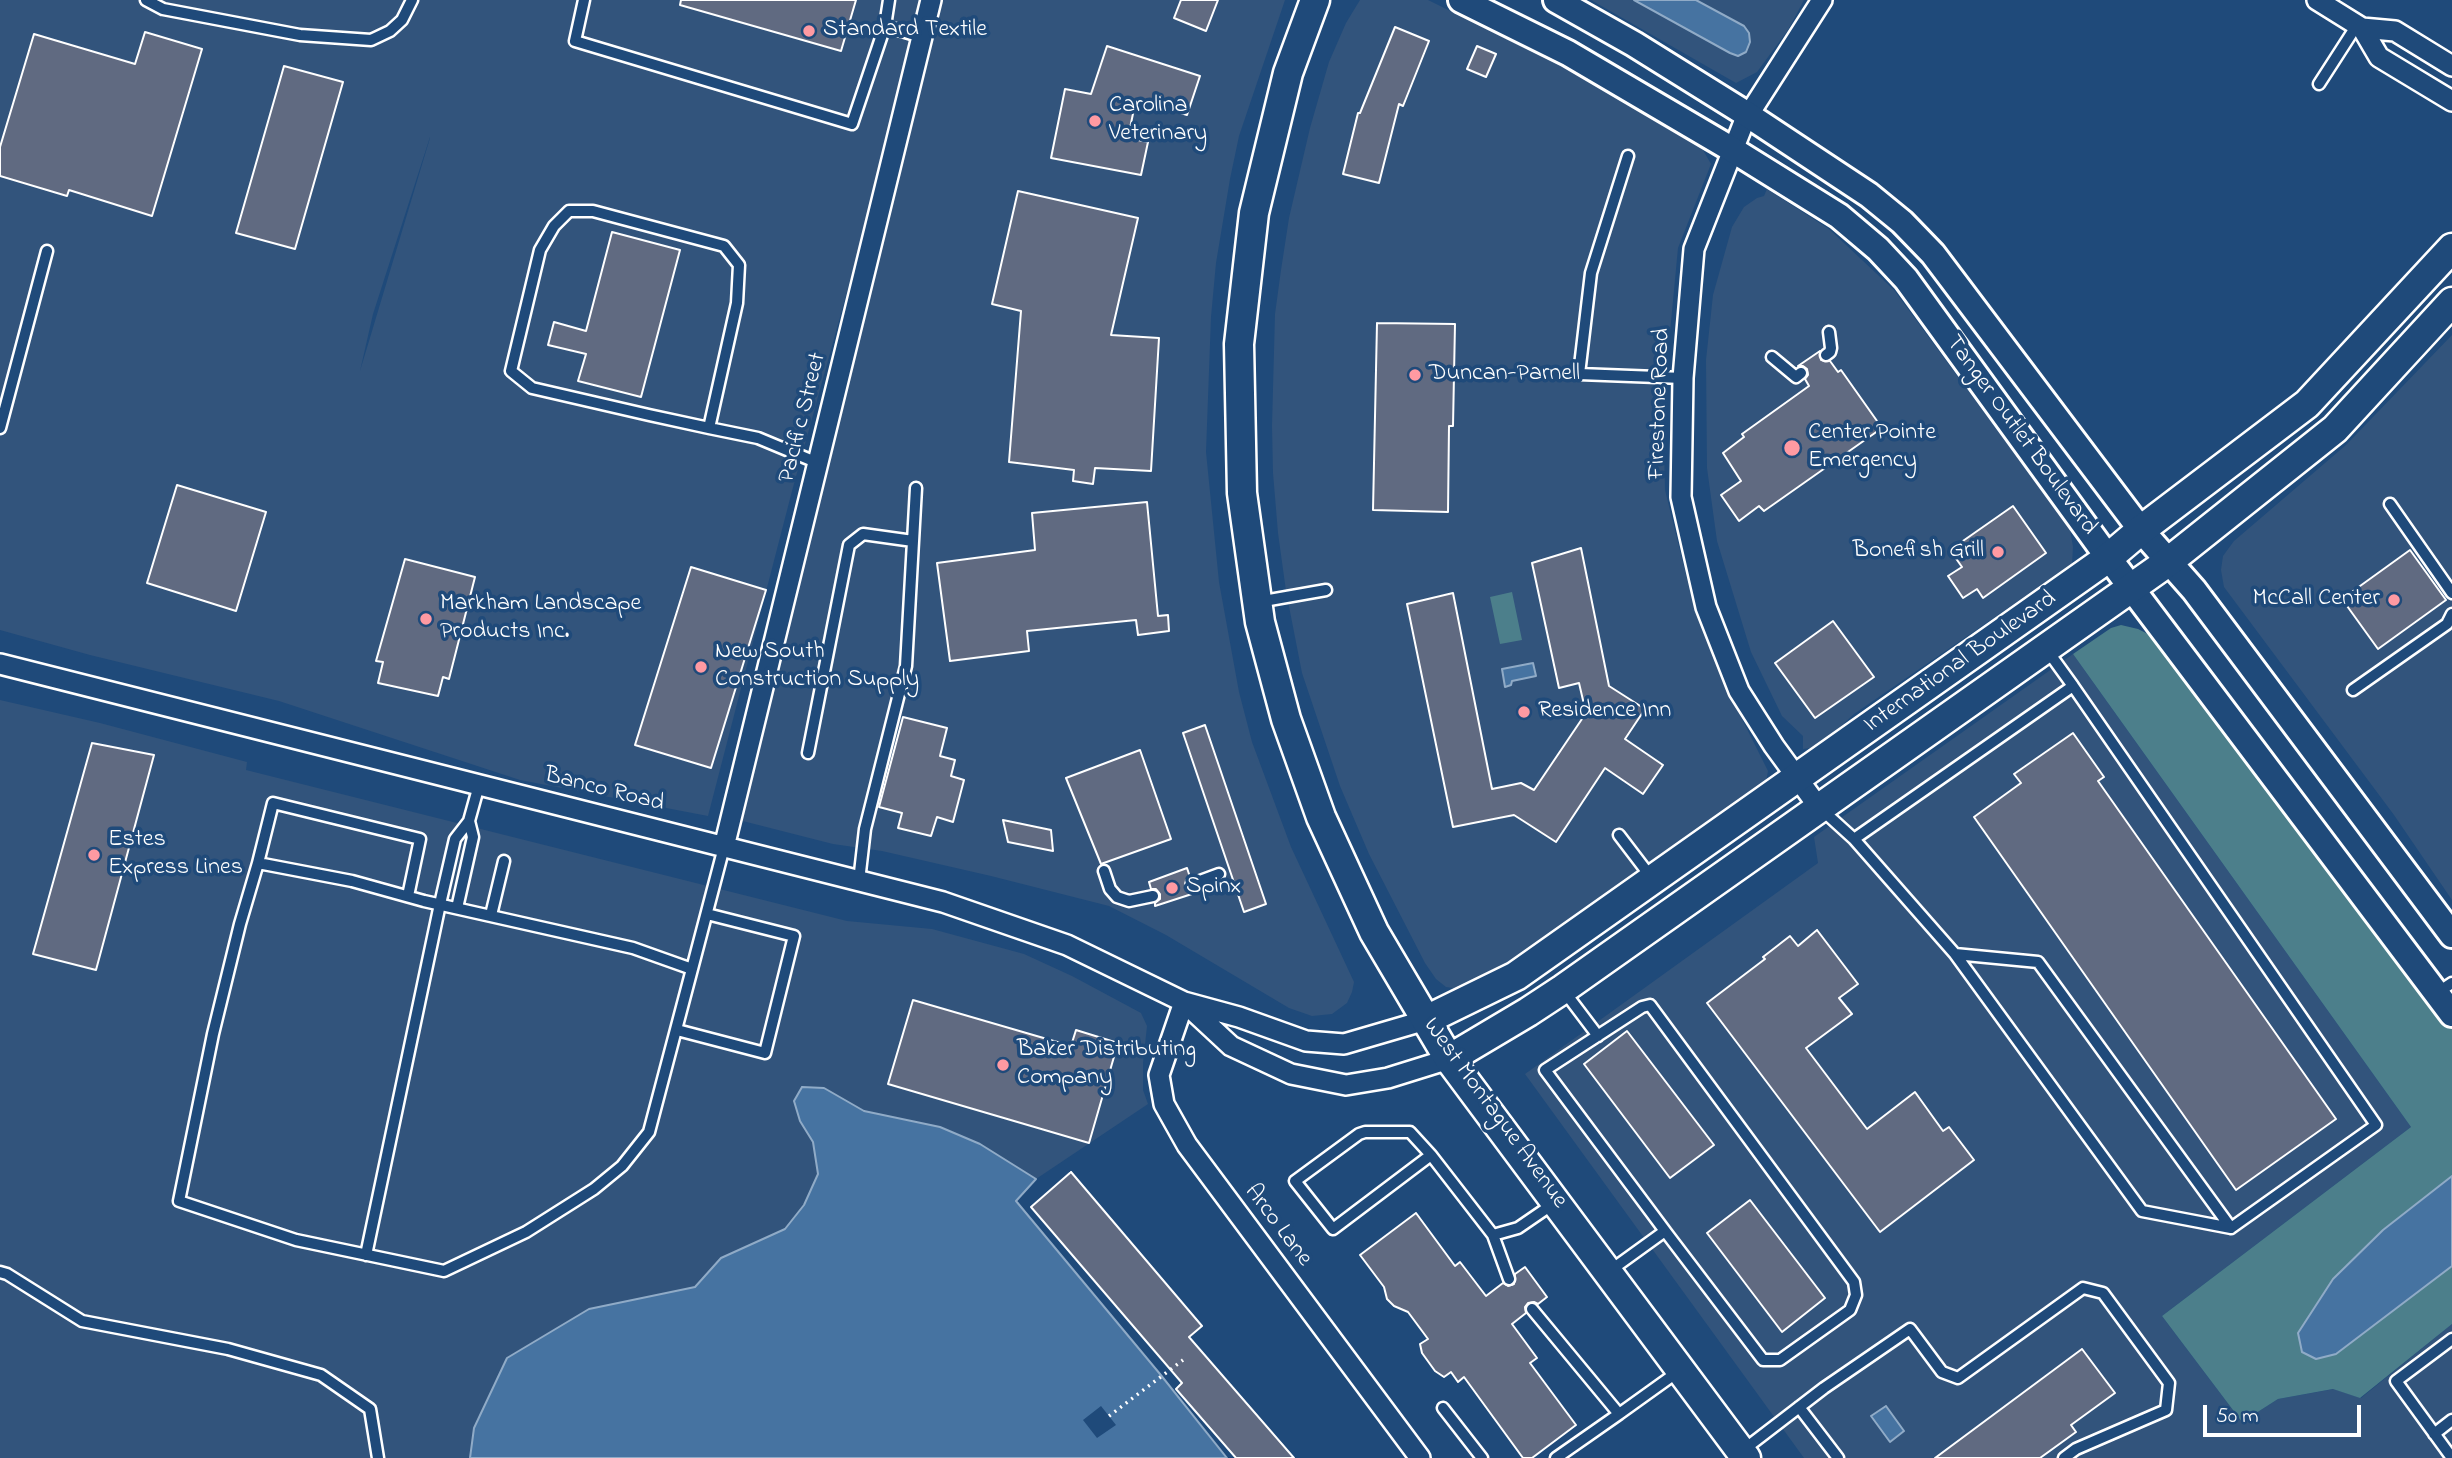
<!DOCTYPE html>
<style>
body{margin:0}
#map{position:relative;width:2452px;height:1458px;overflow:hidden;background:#1f4a7a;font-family:"Indie Flower",sans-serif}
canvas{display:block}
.scale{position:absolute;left:2203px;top:1405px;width:158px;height:32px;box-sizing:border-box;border:4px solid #fff;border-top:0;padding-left:9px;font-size:21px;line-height:24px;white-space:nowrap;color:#fff;-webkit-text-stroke:5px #1f4a7a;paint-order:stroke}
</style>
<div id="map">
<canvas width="2452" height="1458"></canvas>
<div class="scale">50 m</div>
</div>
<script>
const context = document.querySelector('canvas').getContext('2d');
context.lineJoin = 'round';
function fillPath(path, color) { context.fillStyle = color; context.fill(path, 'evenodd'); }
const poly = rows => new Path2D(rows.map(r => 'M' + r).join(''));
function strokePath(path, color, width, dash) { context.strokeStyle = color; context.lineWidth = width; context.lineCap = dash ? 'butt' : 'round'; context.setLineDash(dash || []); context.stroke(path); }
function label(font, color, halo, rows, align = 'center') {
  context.font = font + ' "Indie Flower",sans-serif'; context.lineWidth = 7; context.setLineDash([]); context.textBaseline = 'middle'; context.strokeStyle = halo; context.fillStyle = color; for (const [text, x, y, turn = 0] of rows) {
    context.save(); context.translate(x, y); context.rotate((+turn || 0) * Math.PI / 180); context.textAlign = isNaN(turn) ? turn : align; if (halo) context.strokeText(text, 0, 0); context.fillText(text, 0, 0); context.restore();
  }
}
const built = poly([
 [0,0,924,0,877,183,792,491,708,816,520,780,279,701,90,655,0,630],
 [430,137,430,138,360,371,373,314],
 [931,0,1285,0,1239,136,1230,179,1216,263,1211,317,1206,452,1219,582,1239,692,1252,742,1291,847,1354,982,1352,992,1347,1003,1332,1014,1312,1016,1289,1008,1166,935,1109,906,991,876,882,851,833,844,731,818],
 [1360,0,1428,0,1564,67,1610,94,1703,150,1711,164,1678,248,1663,406,1665,490,1691,595,1726,687,1768,771,1766,782,1758,791,1503,969,1460,989,1446,987,1436,979,1425,963,1369,854,1340,786,1302,673,1286,591,1278,533,1273,473,1272,426,1275,314,1281,270,1289,218,1310,128,1329,62,1346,23],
 [1591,0,1804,0,1788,30,1757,72,1736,83],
 [1767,189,1829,229,1894,290,2070,529,2073,547,2072,564,1854,714,1821,745,1810,748,1803,749,1803,736,1782,716,1751,652,1717,541,1707,468,1706,360,1713,295,1732,227,1744,207,1757,198,1764,196],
 [2452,335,2452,900,2394,815,2224,587,2221,570,2223,556,2234,541,2346,445],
 [2073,654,2411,1127,2162,1316,2242,1422,2278,1399,2334,1389,2361,1398,2452,1324,2452,1458,1804,1458,1525,1074,1818,863,1814,837],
 [0,700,100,723,247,762,246,770,847,921,932,929,1024,954,1072,976,1141,1013,1147,1026,1143,1063,1143,1090,1148,1104,1036,1179,980,1144,940,1127,864,1111,824,1088,800,1121,813,1142,818,1174,806,1202,785,1229,721,1258,695,1287,589,1309,474,1428,470,1458,0,1458]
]);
const green = poly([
 [1512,592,1522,640,1500,644,1490,597],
 [2121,625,2138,629,2148,634,2452,1028,2452,1176,2383,1230,2333,1279,2298,1333,2336,1354,2452,1266,2452,1324,2360,1398,2333,1389,2278,1399,2242,1422,2162,1316,2411,1127,2073,654,2111,628]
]);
const water = poly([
 [1634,0,1696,0,1744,26,1749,33,1750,42,1746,52,1738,56,1730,53,1634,0],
 [1533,663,1536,676,1512,681,1511,685,1505,687,1502,669,1533,663],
 [802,1087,824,1088,864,1111,940,1127,980,1144,1036,1179,1016,1201,1160,1374,1227,1458,470,1458,474,1428,507,1358,589,1309,695,1287,721,1258,785,1229,804,1205,818,1174,813,1142,800,1121,794,1101,802,1087],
 [2452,1176,2452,1266,2336,1354,2316,1359,2302,1352,2298,1333,2333,1279,2383,1230,2452,1176],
 [1886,1406,1904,1431,1890,1442,1871,1416,1886,1406]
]);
const pier = poly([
 [1101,1406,1116,1425,1097,1438,1083,1420]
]);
const building = poly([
 [681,0,856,0,841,51,680,5,681,0],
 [1181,0,1218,0,1206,31,1174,18,1181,0],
 [1395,27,1429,41,1403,106,1399,104,1379,183,1343,174,1358,113,1360,113,1395,27],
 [145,32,202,49,152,216,69,190,67,196,0,176,0,147,34,34,135,64,145,32],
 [1107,46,1200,76,1187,115,1136,99,1128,138,1148,142,1141,175,1051,158,1065,89,1091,94,1107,46],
 [1477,46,1496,54,1486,77,1467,69,1477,46],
 [284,66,343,82,295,249,236,233,284,66],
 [1018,191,1138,218,1111,335,1159,338,1151,471,1095,468,1093,484,1073,481,1074,470,1009,462,1021,311,992,304,1018,191],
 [612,232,680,250,641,397,578,381,586,354,548,345,554,322,586,331,612,232],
 [1377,323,1455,324,1453,426,1449,426,1448,512,1373,510,1377,323],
 [1820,351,1821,360,1830,361,1838,372,1841,370,1882,428,1764,511,1759,506,1739,521,1721,495,1741,481,1723,453,1744,437,1742,434,1809,386,1805,379,1808,375,1807,369,1803,366,1798,366,1820,351],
 [177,485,266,512,236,611,147,583,177,485],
 [1147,502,1158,616,1168,615,1169,631,1138,635,1136,620,1027,631,1029,651,950,661,937,563,1035,550,1032,513,1147,502],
 [2013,506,2046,553,1983,598,1977,589,1963,598,1948,576,1962,567,1950,550,2013,506],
 [1581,548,1609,686,1645,709,1625,739,1663,765,1643,794,1605,768,1556,842,1514,815,1453,827,1407,604,1453,593,1492,789,1521,783,1534,790,1586,713,1579,683,1559,688,1532,563,1581,548],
 [2410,550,2446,600,2378,649,2342,599,2410,550],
 [405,559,475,577,449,679,443,677,438,696,378,683,383,662,376,661,405,559],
 [691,567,766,590,711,768,635,745,691,567],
 [1833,621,1874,677,1815,718,1775,663,1833,621],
 [903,717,947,728,940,756,955,760,951,776,964,780,953,822,937,817,931,836,898,828,902,813,879,807,903,717],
 [1205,725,1266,904,1244,912,1183,733,1205,725],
 [2073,733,2104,777,2098,781,2336,1119,2236,1190,1974,817,2021,783,2014,774,2073,733],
 [92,743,154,755,96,970,33,954,92,743],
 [1140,750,1171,839,1101,864,1066,778,1140,750],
 [1003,820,1051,830,1053,851,1008,842,1003,820],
 [1187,868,1190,877,1186,880,1185,886,1188,890,1195,893,1155,906,1155,903,1160,899,1160,894,1156,889,1151,889,1149,882,1187,868],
 [1817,930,1858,984,1839,998,1852,1014,1806,1048,1867,1129,1915,1092,1943,1131,1949,1127,1974,1160,1880,1232,1707,1003,1765,959,1763,957,1790,936,1798,946,1817,930],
 [913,1000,1071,1046,1076,1030,1118,1043,1089,1143,888,1084,913,1000],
 [1627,1031,1714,1145,1670,1178,1584,1064,1627,1031],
 [1071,1172,1202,1326,1189,1337,1294,1458,1236,1458,1176,1389,1182,1383,1031,1207,1071,1172],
 [1750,1200,1825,1298,1782,1332,1707,1233,1750,1200],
 [1416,1213,1455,1266,1460,1262,1486,1296,1503,1283,1508,1286,1514,1284,1515,1274,1525,1267,1547,1297,1538,1304,1534,1302,1528,1303,1525,1307,1526,1313,1512,1324,1537,1358,1530,1363,1576,1425,1532,1458,1523,1458,1464,1377,1458,1382,1451,1372,1444,1377,1435,1371,1422,1353,1420,1344,1428,1339,1408,1312,1394,1306,1387,1299,1384,1287,1360,1255,1416,1213],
 [2082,1349,2115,1393,2071,1425,2076,1432,2040,1458,1935,1458,2082,1349]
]);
const path = poly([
 [1109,1416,1183,1360]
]);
const service = poly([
 [146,0,163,9,300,35,371,40,390,31,402,20,412,0],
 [584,0,575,41,852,124,885,26,922,37],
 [885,26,889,0],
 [2319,84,2357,25],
 [1628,156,1591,273,1579,374,1683,378],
 [1826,355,1830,352,1831,348,1829,332],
 [1772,357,1796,377,1801,373],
 [0,428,47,251],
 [709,428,737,303,739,265,724,246,593,211,569,211,554,226,540,250,511,371,532,388,649,415,709,428,758,438,818,463],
 [2390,504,2452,593],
 [1258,602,1326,590],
 [2353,690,2447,624,2452,614],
 [808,753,849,545,863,534,913,541],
 [1821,809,1854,839,2073,686,2047,650],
 [1619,835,1651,877],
 [1854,839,1955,954,2142,1211,2231,1228],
 [258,863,352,881,424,901,633,948,692,969,649,1132,622,1166,594,1189,526,1232,444,1271,296,1240,179,1201,213,1034,240,924,258,863],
 [258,863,273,803,420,839,408,896],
 [1104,871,1110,889,1117,897,1129,901,1153,896],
 [859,881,865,829,906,666,916,488],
 [1192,884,1219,874],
 [457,908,473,837,469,821],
 [491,915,504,861],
 [1955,954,2038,962,2231,1228,2376,1125,2073,686],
 [692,969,724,847],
 [1564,991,1598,1036],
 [2437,993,2452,983],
 [677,1030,765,1053,794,936,707,914],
 [1431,1155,1333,1229,1295,1181,1359,1134,1365,1132,1410,1132,1431,1155,1493,1235,1518,1228,1553,1204],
 [1493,1235,1509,1279],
 [366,1255,440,904,455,839,469,821,479,785],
 [1611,1270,1665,1231,1545,1070,1642,1007,1650,1005,1854,1282,1856,1295,1850,1310,1780,1360,1763,1360,1665,1231],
 [0,1272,7,1274,82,1321,228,1349,321,1375,370,1409,378,1458],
 [1532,1309,1619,1414,1679,1371],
 [1799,1407,1838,1458],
 [1443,1408,1482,1458],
 [2434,1434,2452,1420],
 [1742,1451,1824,1388,1910,1329,1942,1372,1958,1378,2083,1288,2103,1293,2169,1383,2166,1410,2076,1449,2064,1458],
 [1556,1458,1619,1414],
 [2452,1458,2396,1381,2452,1339]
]);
const minor = poly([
 [2317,0,2362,28,2379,57,2452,101],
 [2362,28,2395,31,2452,66],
 [0,664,943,902,1067,945,1184,1002,1239,1017,1306,1041,1344,1044,1426,1020],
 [1820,809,1774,746,1739,691,1706,607,1681,497,1683,378,1694,249,1744,122,1822,0],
 [724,847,931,0],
 [1184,1002,1159,1075,1164,1104,1187,1145,1420,1458],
 [1188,1006,1231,1046,1291,1074,1346,1085,1388,1078,1449,1059]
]);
const tertiary = poly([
 [1461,0,1568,53,1733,150,1839,216,1878,249,1906,279,2099,545,2452,1014],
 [1556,0,1634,44,1748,115,1869,195,1902,222,1933,254,2141,530,2194,590,2452,935]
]);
const secondary = poly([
 [1315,0,1288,73,1254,213,1239,344,1242,493,1260,622,1286,719,1321,817,1374,932,1449,1059,1746,1458],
 [1426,1020,1516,976,2108,558,2141,530,2307,404,2452,248],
 [1449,1059,1528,1012,1563,989,2168,562,2335,429,2452,302]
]);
const markers = [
 [809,31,7,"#ff9aa2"],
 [1095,121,7,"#ff9aa2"],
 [1415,375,7,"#ff9aa2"],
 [1792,448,9,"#ff9aa2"],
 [1998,552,7,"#ff9aa2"],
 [2394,600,7,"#ff9aa2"],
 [426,619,7,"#ff9aa2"],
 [701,667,7,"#ff9aa2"],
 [1524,712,7,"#ff9aa2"],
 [94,855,7,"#ff9aa2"],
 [1172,888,7,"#ff9aa2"],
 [1003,1065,7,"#ff9aa2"]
];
const poiNames = [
 ["Standard Textile",823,31],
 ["Carolina",1109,107],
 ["Veterinary",1109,135],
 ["Duncan-Parnell",1429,375],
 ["Center Pointe",1808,434],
 ["Emergency",1808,462],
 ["Bonefish Grill",1984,552,"right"],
 ["McCall Center",2380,600,"right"],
 ["Markham Landscape",440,605],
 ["Products Inc.",440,633],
 ["New South",715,653],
 ["Construction Supply",715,681],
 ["Residence Inn",1538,712],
 ["Estes",108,841],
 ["Express Lines",108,869],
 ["Spinx",1186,888],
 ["Baker Distributing",1017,1051],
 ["Company",1017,1079]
];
const streetNames = [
 ["Firestone Road",1661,404,-88],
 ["Pacific Street",804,418,-76],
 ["Tanger Outlet Boulevard",2020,436,54],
 ["International Boulevard",1961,663,-35],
 ["Banco Road",604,791,14],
 ["West Montague Avenue",1494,1114,54],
 ["Arco Lane",1277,1226,53]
];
fillPath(built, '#32547c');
fillPath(green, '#4c7f8b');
fillPath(water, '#4673a1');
strokePath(water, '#90abc7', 2);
fillPath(pier, '#1f4a7a');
fillPath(building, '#606a81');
strokePath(building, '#fff', 2);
strokePath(service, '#fff', 15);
strokePath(minor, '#fff', 24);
strokePath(tertiary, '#fff', 30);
strokePath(secondary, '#fff', 33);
strokePath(path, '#fff', 3.5, [2, 5]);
strokePath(service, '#1f4a7a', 10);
strokePath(minor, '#1f4a7a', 19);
strokePath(tertiary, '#1f4a7a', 24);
strokePath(secondary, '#1f4a7a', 28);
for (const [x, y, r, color] of markers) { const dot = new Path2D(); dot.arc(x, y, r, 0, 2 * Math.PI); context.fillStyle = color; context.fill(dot); strokePath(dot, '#1f4a7a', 2.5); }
label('24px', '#fff', '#1f4a7a', poiNames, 'left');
label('24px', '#fff', '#1f4a7a', streetNames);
</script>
